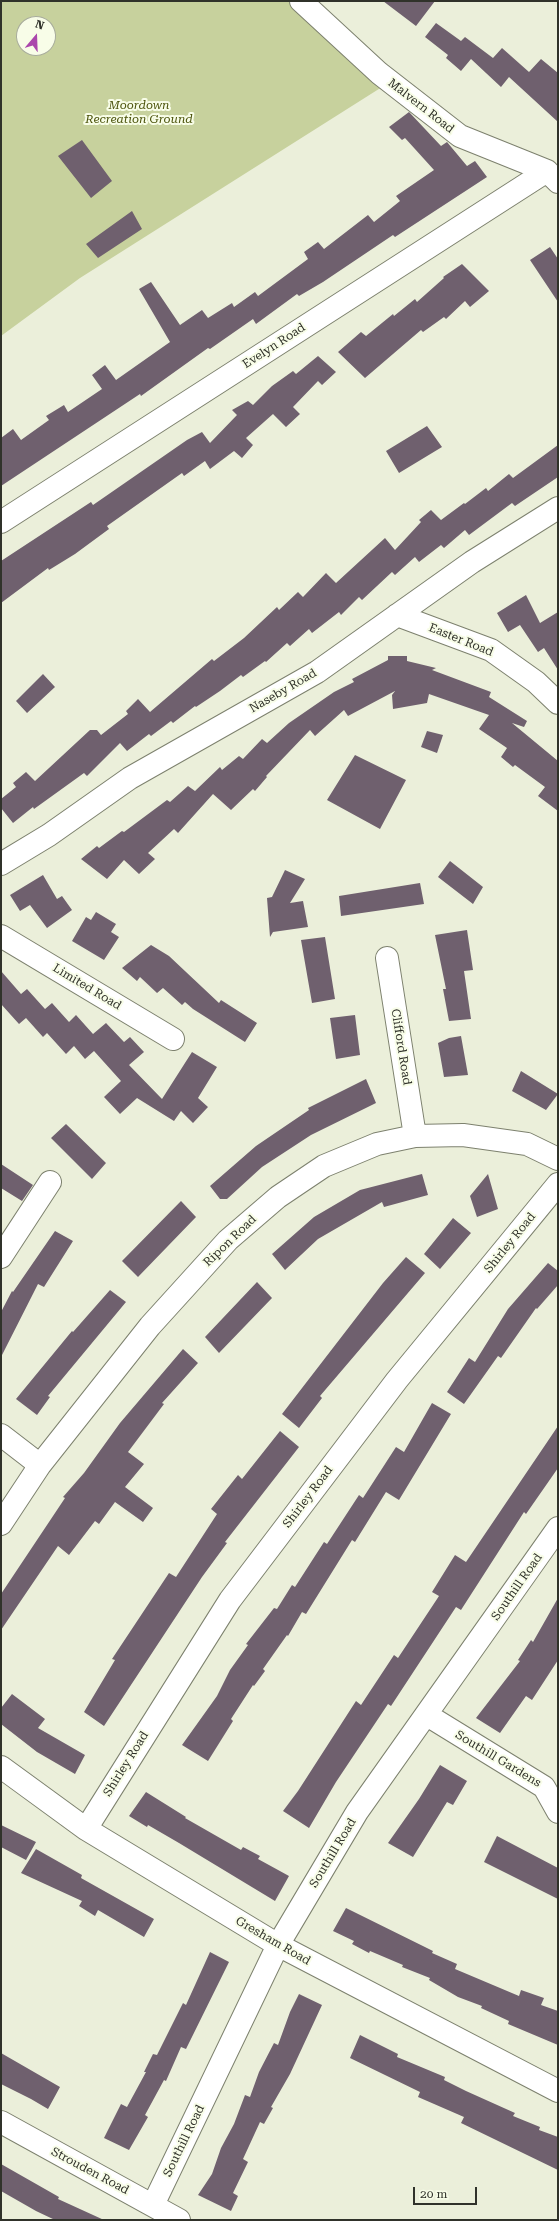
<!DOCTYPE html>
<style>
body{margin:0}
#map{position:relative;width:559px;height:2221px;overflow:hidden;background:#ebefda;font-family:"Roboto Serif",serif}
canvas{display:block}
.frame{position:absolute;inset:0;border:2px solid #30322a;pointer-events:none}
.north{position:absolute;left:16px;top:16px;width:40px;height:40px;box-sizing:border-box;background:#f8fde8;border:1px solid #a8ac9c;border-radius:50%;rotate:19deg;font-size:11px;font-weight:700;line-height:16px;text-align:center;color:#30322a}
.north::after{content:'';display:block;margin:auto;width:14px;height:18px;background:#ab47ac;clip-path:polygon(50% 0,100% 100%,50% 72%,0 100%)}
.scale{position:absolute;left:413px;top:2187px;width:64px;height:18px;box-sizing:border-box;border:2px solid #30322a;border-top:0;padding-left:5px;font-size:12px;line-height:14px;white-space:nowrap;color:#30322a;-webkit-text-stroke:3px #f8fde8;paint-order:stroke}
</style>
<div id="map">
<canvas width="559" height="2221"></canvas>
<div class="frame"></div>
<div class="north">N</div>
<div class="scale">20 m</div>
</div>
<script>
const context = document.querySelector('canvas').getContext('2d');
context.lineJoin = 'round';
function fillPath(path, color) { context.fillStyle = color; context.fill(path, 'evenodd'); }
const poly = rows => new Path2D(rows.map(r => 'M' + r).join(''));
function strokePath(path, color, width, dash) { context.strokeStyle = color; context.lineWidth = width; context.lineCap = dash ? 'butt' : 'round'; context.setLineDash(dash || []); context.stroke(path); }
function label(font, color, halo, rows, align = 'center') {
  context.font = font + ' "Roboto Serif",serif'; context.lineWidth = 4; context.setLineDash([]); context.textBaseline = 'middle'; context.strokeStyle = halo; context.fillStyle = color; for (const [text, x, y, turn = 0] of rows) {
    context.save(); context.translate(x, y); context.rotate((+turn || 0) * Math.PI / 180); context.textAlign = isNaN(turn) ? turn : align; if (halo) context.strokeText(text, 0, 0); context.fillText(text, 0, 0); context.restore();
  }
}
const green = poly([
 [1,1,288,1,382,87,80,278,1,336],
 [24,24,48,24,48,48,24,48]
]);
const building = poly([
 [383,1,435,1,416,26],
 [436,23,461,41,465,37,493,58,502,48,529,72,541,59,558,73,558,122,509,77,501,87,471,59,461,71,446,58,448,55,425,37],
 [409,112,441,146,447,142,467,166,475,161,487,177,395,237,393,235,323,282,299,296,297,294,256,324,253,319,210,349,208,348,141,396,140,394,1,486,1,438,13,429,21,440,49,420,46,416,64,405,68,412,102,389,92,375,105,365,116,380,170,342,139,289,151,282,180,325,202,310,208,318,232,303,234,307,255,292,258,296,308,259,304,252,318,242,324,249,368,215,374,222,400,201,396,196,434,170,405,138,402,140,389,127],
 [82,140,112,181,91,198,58,156],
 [132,211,142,229,98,258,86,244],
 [550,247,558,259,558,302,530,260],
 [462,264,489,291,470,307,465,301,446,319,444,317,423,332,421,330,365,378,338,352,361,332,366,336,393,314,394,316,415,299,417,302,444,278,443,277],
 [318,356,336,372,322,385,318,381,293,407,300,414,286,427,273,414,246,438,253,445,242,458,234,451,210,469,205,461,184,476,182,473,107,526,109,529,75,554,49,570,48,568,1,603,1,561,91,502,93,505,187,440,202,432,210,443,237,415,232,410,248,401,253,405,272,386,293,371,296,374],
 [427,426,442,447,399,473,386,451],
 [558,445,558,477,515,506,512,503,469,535,465,530,444,548,441,545,419,562,415,557,395,575,392,572,362,600,359,597,341,615,339,612,312,633,309,629,290,646,287,643,266,662,265,661,243,677,241,675,220,691,196,707,195,706,173,723,171,721,151,736,149,734,127,751,120,743,87,776,84,773,34,809,33,807,13,823,1,808,1,799,16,787,13,783,26,772,35,781,90,730,97,730,101,735,128,714,126,711,138,699,150,712,212,659,214,661,244,638,277,607,279,610,298,592,303,597,326,573,336,583,385,538,395,550,421,522,419,520,431,510,441,520,464,503,465,504,486,488,488,491,509,474,513,478],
 [526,595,540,623,558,612,558,670,544,648,538,652,520,625,508,632,497,613],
 [388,656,407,656,407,661,436,668,432,670,491,692,489,697,527,721,524,727,512,723,558,761,558,811,538,796,545,787,515,765,513,767,501,757,507,748,479,729,489,715,429,694,427,703,393,709,392,695,395,691,348,716,344,710,315,736,310,730,266,776,267,777,255,791,253,789,231,810,213,794,178,833,174,829,148,853,155,859,139,874,124,860,107,879,81,859,97,846,99,848,122,831,124,832,167,800,170,802,188,786,195,791,220,767,222,770,239,756,243,759,262,739,267,743,289,723,334,692,354,682,352,679,388,660],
 [43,674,55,687,27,713,16,701],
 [427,731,443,735,437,753,421,747],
 [355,755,406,780,380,829,327,800],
 [450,861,483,887,473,904,438,877],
 [285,870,305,879,290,903,303,901,308,927,273,932,270,937,267,898,272,897],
 [43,875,57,899,62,896,72,910,47,928,30,905,20,911,10,895],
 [420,883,424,904,341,916,339,896],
 [96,912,116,924,111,932,119,937,104,960,72,941,86,917,91,920],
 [467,930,473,970,464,971,471,1019,449,1021,443,989,446,989,435,935],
 [325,937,335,999,312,1003,301,940],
 [151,945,169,956,219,1003,221,1000,257,1023,245,1042,193,1009,185,1002,182,1005,163,988,157,993,140,977,137,981,122,968],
 [1,971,21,994,27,989,45,1009,52,1003,69,1022,76,1015,93,1034,106,1023,124,1042,130,1037,144,1052,129,1065,162,1099,192,1052,217,1067,198,1098,208,1107,193,1123,181,1111,174,1121,137,1098,120,1114,104,1097,121,1081,94,1051,85,1059,74,1046,66,1054,47,1033,43,1037,26,1018,19,1024,1,1004],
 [355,1015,360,1055,336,1059,330,1018],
 [461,1036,468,1075,444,1077,438,1043,449,1038],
 [521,1071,558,1094,546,1110,512,1091],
 [366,1079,376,1103,311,1135,262,1167,227,1199,220,1199,210,1186,256,1146,309,1110,308,1108],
 [66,1124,106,1163,92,1179,51,1138],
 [1,1164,33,1185,22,1201,1,1188],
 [422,1174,428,1195,384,1207,382,1202,318,1239,285,1270,272,1254,314,1217,360,1190],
 [488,1174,498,1209,477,1217,470,1196],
 [181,1201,196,1217,138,1277,122,1261],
 [453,1218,471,1233,440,1269,424,1254],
 [55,1231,73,1241,44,1287,38,1284,1,1357,1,1312,12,1291,13,1292],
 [406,1257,425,1273,320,1396,322,1398,299,1428,282,1414,383,1283],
 [548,1263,558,1271,558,1285,537,1309,536,1308,501,1358,498,1356,464,1404,447,1392,469,1358,475,1362,508,1309],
 [257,1282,272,1298,219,1353,205,1337],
 [110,1290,126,1302,48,1396,50,1397,37,1415,16,1399,72,1331,73,1332],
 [183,1349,198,1363,162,1403,164,1404,128,1452,144,1464,125,1487,153,1508,143,1522,115,1502,99,1524,95,1521,69,1555,58,1546,1,1630,1,1594,65,1498,63,1497,84,1473,120,1423],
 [432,1403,451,1414,399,1500,386,1492,355,1542,352,1540,306,1614,302,1612,288,1636,287,1635,263,1669,265,1671,254,1686,253,1685,231,1719,233,1721,208,1761,182,1745,217,1696,230,1670,248,1645,246,1644,274,1608,277,1609,292,1585,295,1587,324,1542,327,1544,359,1495,363,1498,396,1447,404,1452],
 [558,1426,558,1468,526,1514,524,1512,461,1610,456,1607,391,1706,388,1704,336,1782,309,1828,283,1811,298,1791,356,1701,361,1705,394,1655,398,1658,439,1596,432,1592,455,1555,466,1562],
 [280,1431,299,1447,225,1542,227,1543,202,1577,104,1726,84,1712,115,1660,112,1659,169,1573,176,1577,217,1514,211,1509,238,1475,242,1479],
 [558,1598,558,1660,532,1700,526,1696,500,1733,476,1718,520,1661,518,1660,531,1640,533,1642],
 [12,1694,45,1719,38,1728,85,1755,75,1774,37,1752,1,1724,1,1708],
 [440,1765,467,1781,453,1805,447,1802,413,1857,388,1843,419,1799],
 [146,1792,186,1817,185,1818,241,1850,243,1847,260,1856,258,1859,289,1876,275,1901,179,1843,148,1825,147,1827,129,1816],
 [1,1825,36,1842,26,1860,1,1847],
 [497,1836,558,1868,558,1899,484,1862],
 [36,1849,82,1875,81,1878,154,1919,144,1937,98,1910,95,1916,79,1906,82,1901,21,1873],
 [346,1908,433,1951,432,1953,457,1964,455,1969,519,1996,521,1990,544,1998,541,2005,558,2011,558,2045,508,2024,509,2021,481,2008,482,2006,458,1997,429,1980,430,1978,402,1967,403,1965,370,1951,369,1953,352,1944,354,1941,333,1931],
 [210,1952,229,1962,186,2049,181,2047,166,2081,164,2080,145,2115,148,2117,129,2150,104,2138,121,2104,127,2107,146,2072,144,2072,153,2054,157,2055,183,2003,186,2005],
 [299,1994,322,2005,290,2074,271,2107,273,2108,264,2124,260,2122,243,2159,248,2162,233,2193,238,2196,231,2211,198,2195,212,2174,221,2148,234,2124,245,2095,250,2097,259,2072,274,2043,278,2045,290,2012],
 [360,2035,398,2054,397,2057,445,2077,444,2080,466,2091,515,2113,513,2116,540,2127,539,2130,558,2137,558,2170,461,2123,464,2117,418,2097,420,2092,350,2058],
 [1,2053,60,2087,48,2109,31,2099,1,2084],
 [1,2164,59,2197,58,2199,104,2220,55,2220,36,2211,1,2191]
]);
const minor = poly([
 [301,1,379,73,460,136,547,171,558,182],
 [1,522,547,171],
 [397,615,491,650,536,682,558,703],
 [1,864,49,835,130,778,317,672,472,562,558,508],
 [1,936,173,1039],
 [387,958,415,1136],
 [1,1257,50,1182],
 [1,1435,40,1465],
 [1,1524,40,1465,150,1326,228,1240,278,1197,324,1166,377,1144,415,1136,463,1135,527,1144,558,1159],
 [427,1715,544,1787,558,1812],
 [1,1767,86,1829,278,1945,558,2091],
 [86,1829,230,1600,397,1380,558,1184],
 [1,2122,179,2220],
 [153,2205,278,1945,357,1812,558,1528]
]);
const parkNames = [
 ["Moordown",139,105],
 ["Recreation Ground",139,119]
];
const streetNames = [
 ["Malvern Road",421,106,38],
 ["Evelyn Road",274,346,-33],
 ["Easter Road",461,640,22],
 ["Naseby Road",283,691,-30],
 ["Limited Road",87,987,31],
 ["Clifford Road",401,1047,81],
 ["Ripon Road",230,1241,-44],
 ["Shirley Road",510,1243,-51],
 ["Shirley Road",308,1497,-53],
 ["Southill Road",517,1587,-55],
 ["Southill Gardens",498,1759,31],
 ["Shirley Road",126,1764,-58],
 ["Southill Road",333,1853,-59],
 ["Gresham Road",273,1941,30],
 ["Southill Road",184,2141,-64],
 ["Strouden Road",90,2171,28]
];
fillPath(green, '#c7d19d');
fillPath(building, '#6f606e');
strokePath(minor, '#7d816e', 24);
strokePath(minor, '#fff', 22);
label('italic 12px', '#4b530b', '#f8fde8', parkNames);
label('12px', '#30322a', '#f8fde8', streetNames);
</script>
